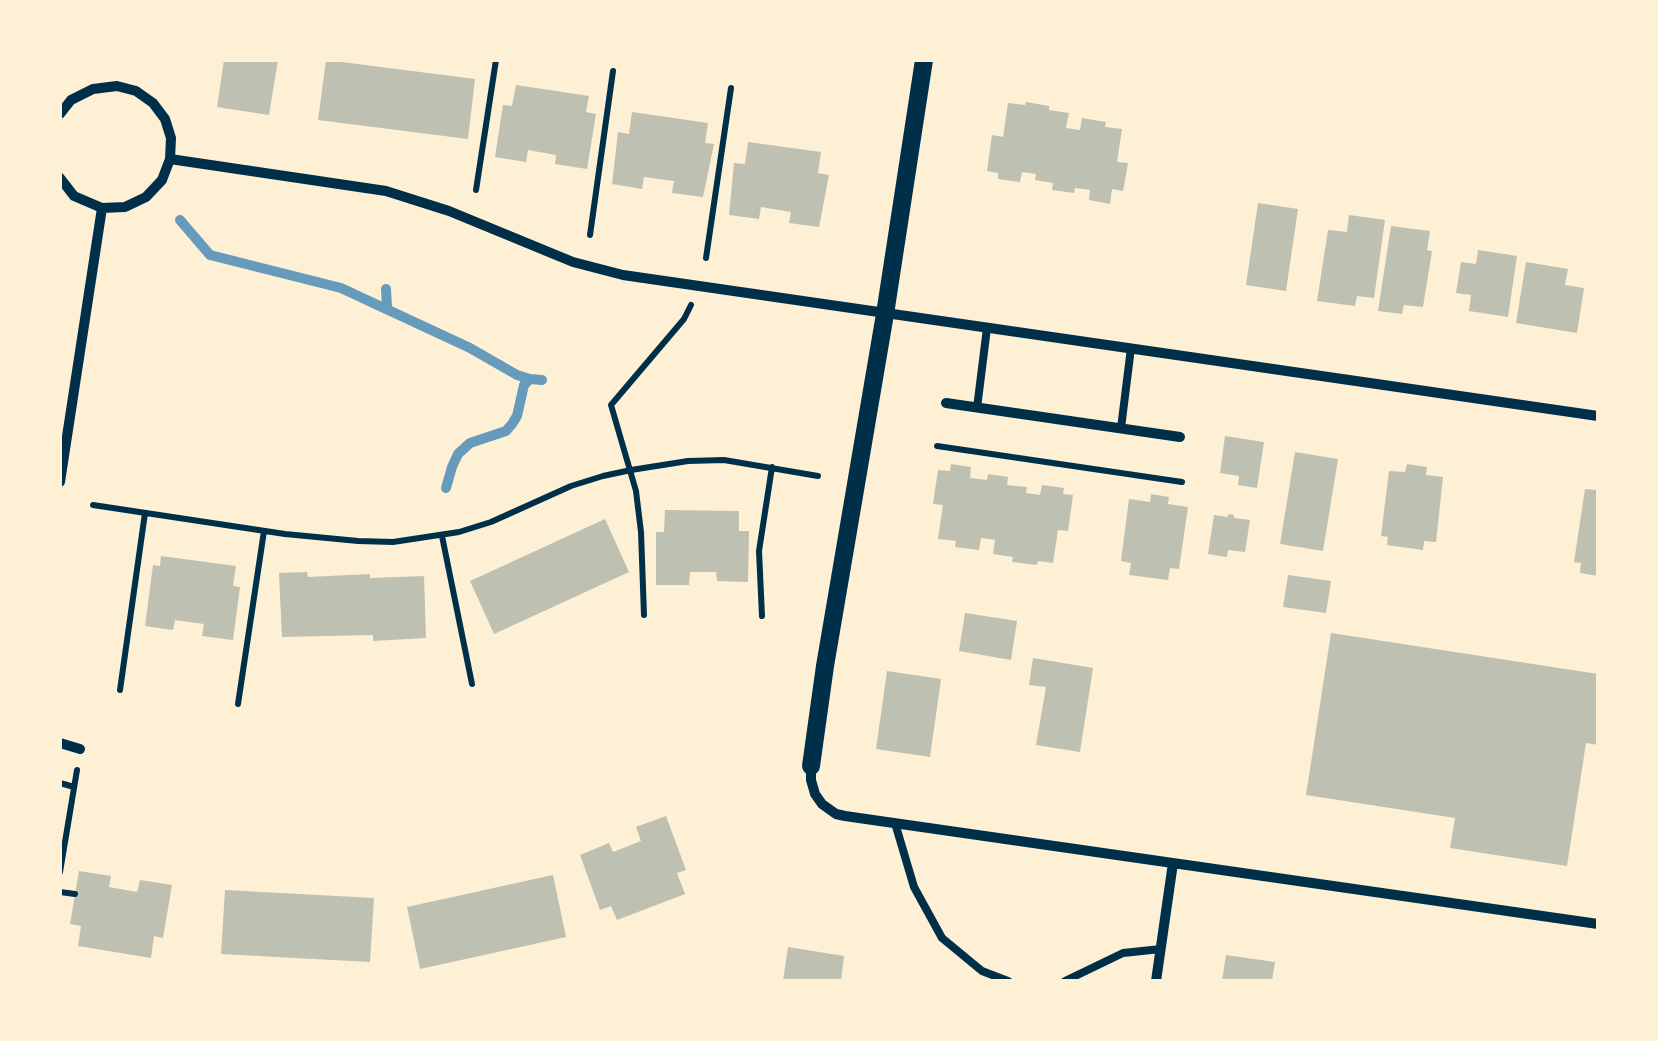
<!DOCTYPE html>
<style>
body{margin:0}
#map{position:relative;width:1658px;height:1041px;overflow:hidden;background:#fdf0d5;font-family:Bitter,serif}
canvas{display:block}
.frame{position:absolute;inset:0;border:62px solid #fdf0d5;pointer-events:none}
</style>
<div id="map">
<canvas width="1658" height="1041"></canvas>
<div class="frame"></div>
</div>
<script>
const context = document.querySelector('canvas').getContext('2d');
context.lineJoin = 'round';
const poly = rows => new Path2D(rows.map(r => 'M' + r).join(''));
function strokePath(path, color, width, dash) { context.strokeStyle = color; context.lineWidth = width; context.lineCap = dash ? 'butt' : 'round'; context.setLineDash(dash || []); context.stroke(path); }
function fillPath(path, color) { context.fillStyle = color; context.fill(path, 'evenodd'); }
const stream = poly([
 [180,220,210,255,341,288,470,348,517,375,530,379,542,380],
 [386,289,387,308],
 [446,488,452,467,458,454,470,443,506,431,512,424,517,416,524,385,530,379]
]);
const building = poly([
 [224,60,278,60,269,115,217,107],
 [326,60,475,79,468,139,318,120],
 [516,85,589,96,586,112,596,114,587,169,555,164,556,155,528,150,526,162,495,157,503,105,512,106],
 [1026,102,1049,106,1049,110,1069,113,1066,128,1080,130,1082,118,1106,122,1105,127,1122,129,1117,162,1128,163,1123,191,1112,189,1110,204,1089,200,1090,190,1075,188,1074,193,1052,190,1053,183,1035,180,1036,174,1022,172,1020,182,998,179,998,173,987,171,992,135,1003,137,1008,103,1025,105],
 [632,112,708,123,705,143,714,144,703,197,672,193,674,181,644,177,642,189,612,184,618,132,629,134],
 [748,142,821,152,818,173,829,175,819,227,789,223,791,212,761,207,759,219,729,215,734,163,745,164],
 [1258,203,1298,209,1286,291,1246,285],
 [1349,215,1385,220,1374,298,1357,296,1355,306,1317,301,1328,230,1347,232],
 [1391,226,1430,231,1427,250,1432,251,1423,307,1404,305,1402,314,1378,311],
 [1478,250,1517,256,1508,317,1469,311,1471,295,1456,293,1461,262,1476,264],
 [1526,262,1568,269,1565,285,1584,288,1577,333,1516,323],
 [1225,436,1264,442,1257,488,1238,485,1239,476,1220,473],
 [1295,452,1338,459,1323,551,1280,544],
 [951,464,971,467,970,478,987,480,988,474,1008,477,1007,485,1027,487,1026,493,1040,495,1042,485,1064,488,1063,494,1073,495,1068,531,1058,530,1053,563,1038,561,1037,565,1012,562,1013,557,993,554,995,540,981,538,979,550,955,547,956,541,938,539,943,505,933,504,938,470,950,471],
 [1407,464,1427,467,1426,475,1443,477,1436,542,1424,541,1423,550,1387,545,1388,537,1381,536,1389,471,1405,472],
 [1585,489,1598,490,1598,576,1580,573,1581,563,1574,562],
 [1151,494,1169,497,1168,504,1188,507,1179,569,1170,568,1168,580,1129,575,1131,563,1121,561,1129,499,1150,502],
 [665,510,739,511,739,531,749,531,748,582,717,581,716,572,690,572,689,585,656,585,656,532,664,532],
 [1228,514,1234,515,1234,518,1250,520,1245,552,1228,550,1227,557,1208,554,1214,515,1228,517],
 [605,519,629,572,494,634,470,581],
 [161,556,236,566,233,586,240,587,233,640,202,636,204,624,175,620,173,630,145,626,153,565,160,566],
 [307,572,308,577,370,574,370,578,424,576,426,638,373,641,373,635,282,637,279,573],
 [1288,575,1331,581,1326,613,1283,607],
 [965,613,1017,621,1011,660,959,651],
 [1331,633,1598,674,1598,745,1586,743,1567,866,1450,848,1455,818,1306,795],
 [1033,658,1093,668,1080,752,1036,745,1046,687,1029,685],
 [887,671,941,679,930,757,876,749],
 [666,816,686,870,677,873,685,894,617,920,611,906,600,910,580,855,609,843,613,852,641,841,636,827],
 [79,871,111,876,109,887,137,892,140,880,172,885,163,938,154,936,151,958,78,946,81,926,70,924],
 [553,875,566,937,420,969,407,907],
 [225,890,374,898,370,962,221,954],
 [788,947,844,956,841,981,783,981],
 [1226,955,1275,962,1272,981,1222,981]
]);
const path = poly([
 [476,190,496,60],
 [590,235,613,71],
 [706,258,731,88],
 [937,446,1182,482],
 [93,505,285,534,358,541,393,542,459,532,491,522,571,486,603,476,631,470,688,461,724,460,818,476],
 [442,536,472,684],
 [644,615,641,532,636,491,611,405,684,319,691,305],
 [762,616,759,551,772,467],
 [120,690,145,513],
 [238,704,264,531],
 [60,783,74,787],
 [60,872,77,770],
 [60,892,75,894]
]);
const service = poly([
 [977,408,987,328],
 [1121,428,1131,348],
 [895,823,914,887,942,938,982,971,1008,981],
 [1065,981,1123,953,1161,949]
]);
const minor = poly([
 [60,114,71,100,93,89,117,86,136,91,153,103,165,119,171,138,170,159,162,180,146,197,125,207,102,208,74,196,60,178],
 [170,159,386,191,449,211,573,262,623,275,1598,416],
 [946,403,1180,437],
 [60,482,102,208],
 [60,743,80,749],
 [811,766,811,780,815,794,822,804,836,814,845,816,1598,924],
 [1156,981,1173,863]
]);
const tertiary = poly([
 [811,766,825,666,885,314,924,60]
]);
strokePath(stream, '#669bbc', 10);
fillPath(building, '#bec0b2');
strokePath(path, '#003049', 6);
strokePath(service, '#003049', 8);
strokePath(minor, '#003049', 10);
strokePath(tertiary, '#003049', 18);
</script>
